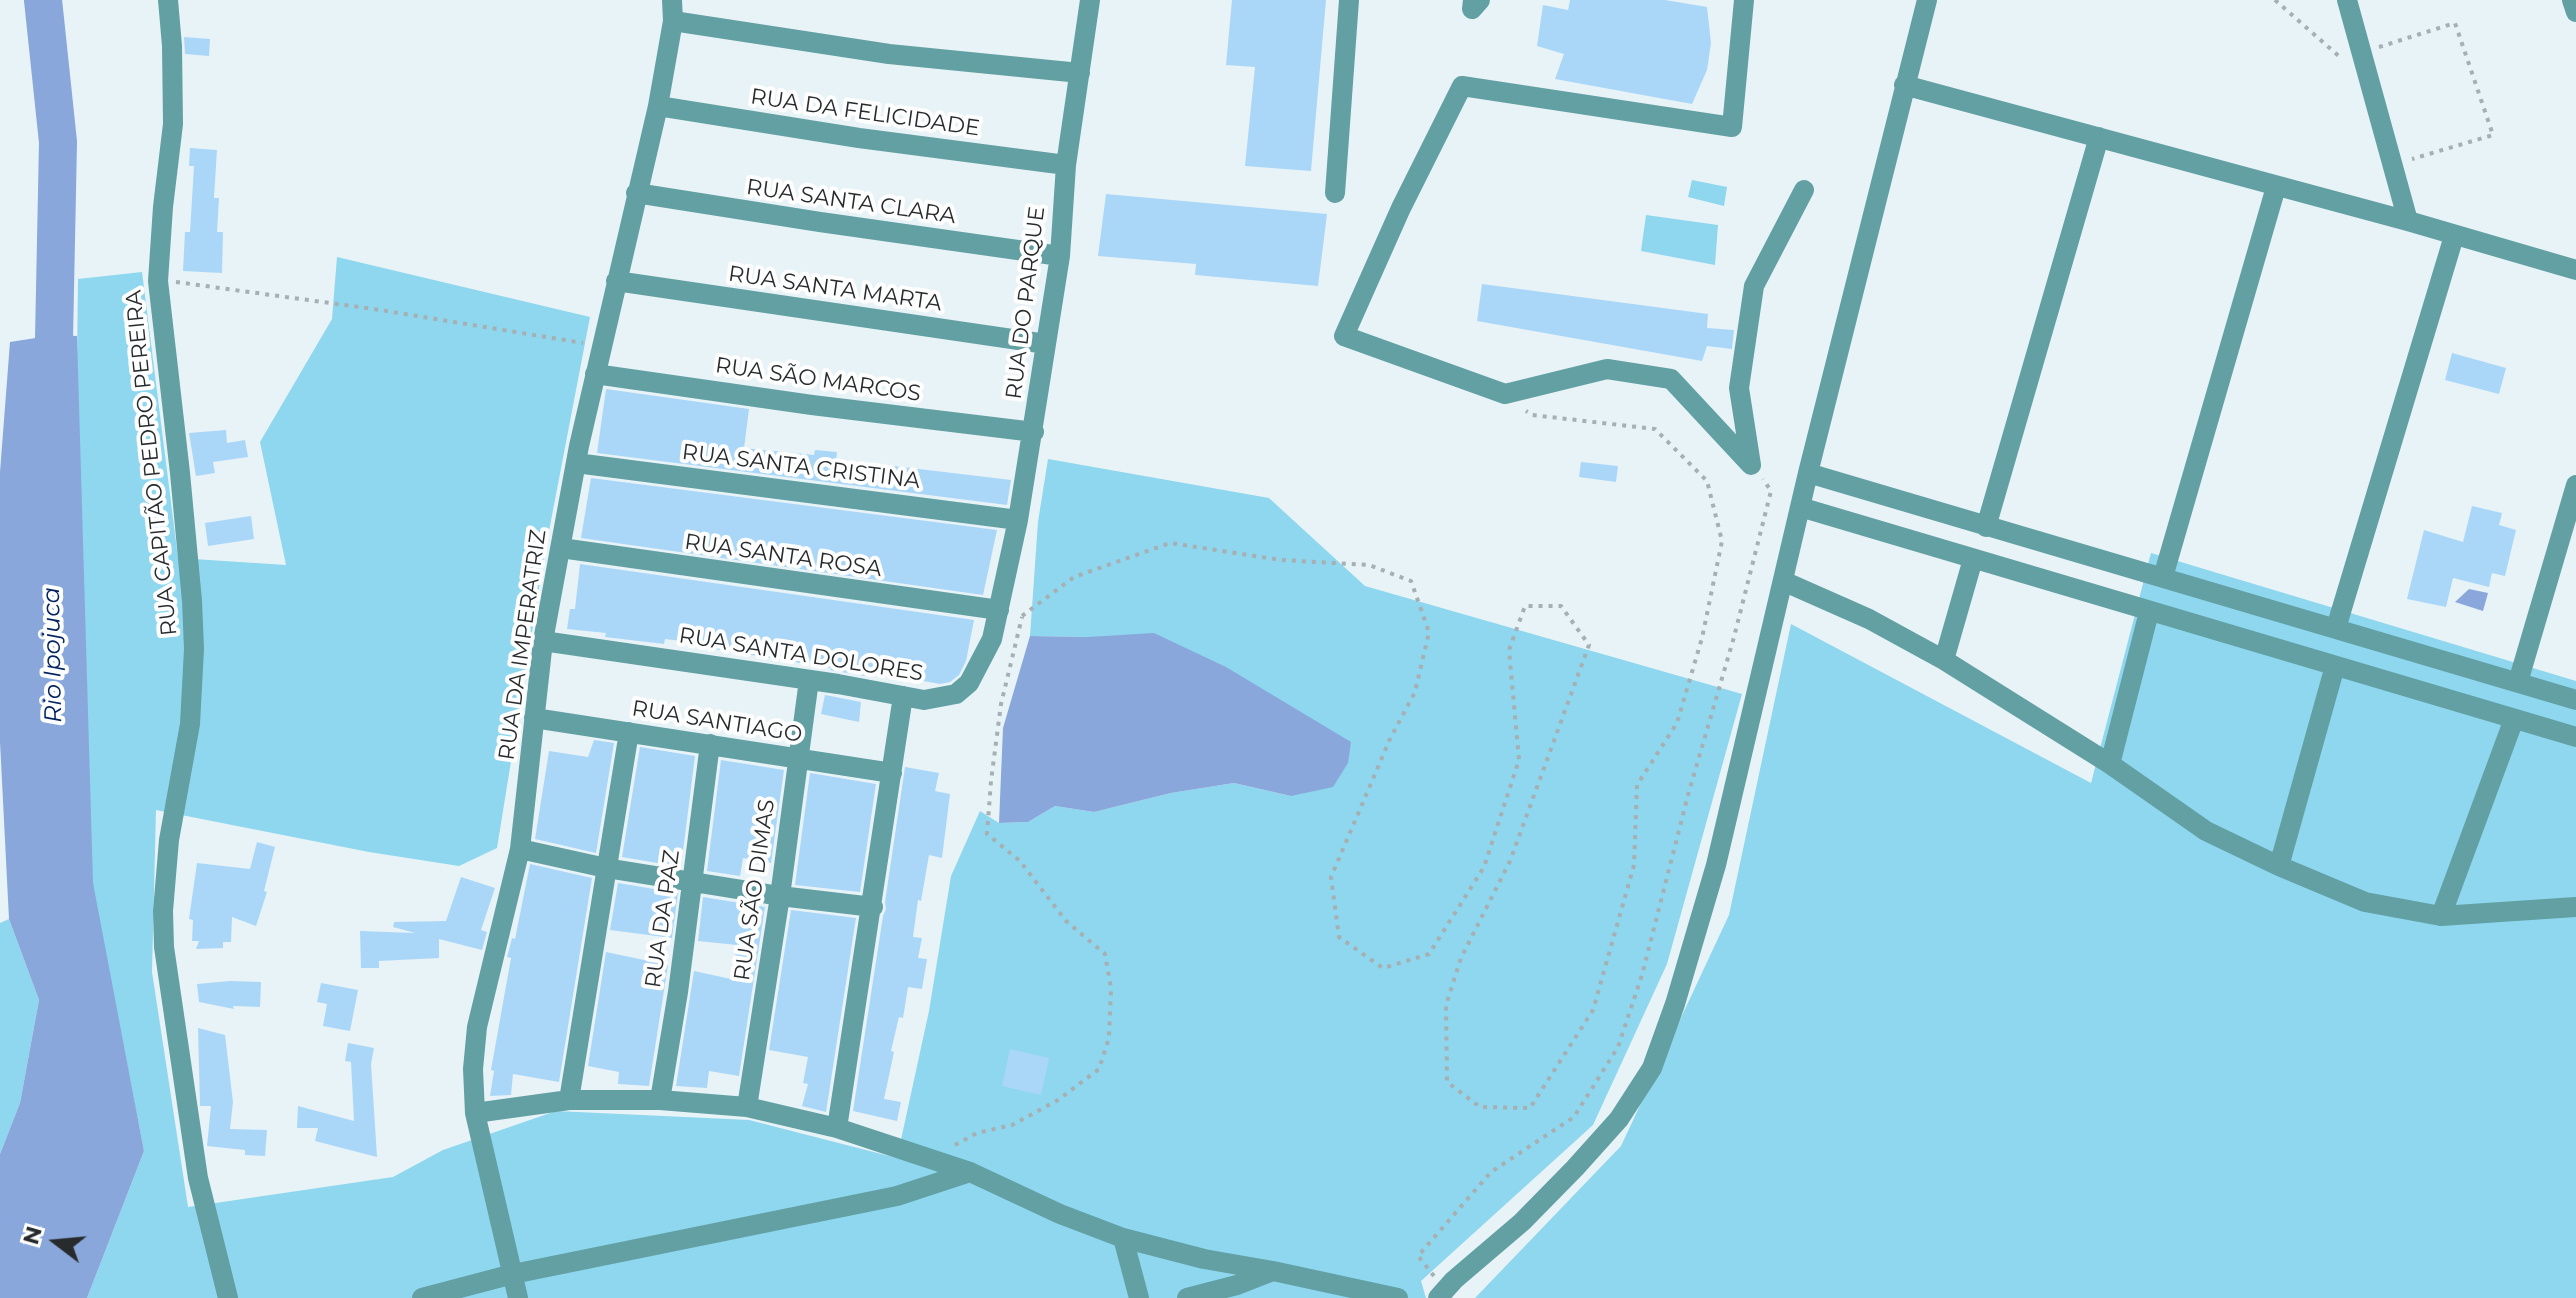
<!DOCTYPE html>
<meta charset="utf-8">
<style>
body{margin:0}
#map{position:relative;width:2576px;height:1298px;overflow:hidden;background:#e8f3f7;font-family:Montserrat,sans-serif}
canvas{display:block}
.north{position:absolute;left:16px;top:1202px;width:80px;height:80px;-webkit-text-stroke:6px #fefefe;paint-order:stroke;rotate:286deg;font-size:22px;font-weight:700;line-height:32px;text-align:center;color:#272b2d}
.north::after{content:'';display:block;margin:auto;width:28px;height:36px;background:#272b2d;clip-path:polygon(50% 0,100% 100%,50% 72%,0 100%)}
</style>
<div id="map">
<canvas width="2576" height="1298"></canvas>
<div class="north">N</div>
</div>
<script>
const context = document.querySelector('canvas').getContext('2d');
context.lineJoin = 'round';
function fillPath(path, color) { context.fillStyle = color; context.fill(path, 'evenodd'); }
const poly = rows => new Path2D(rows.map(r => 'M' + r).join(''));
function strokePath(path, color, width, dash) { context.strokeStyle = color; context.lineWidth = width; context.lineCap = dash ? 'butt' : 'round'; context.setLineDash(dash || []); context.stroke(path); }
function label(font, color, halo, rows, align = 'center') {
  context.font = font + ' Montserrat,sans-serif'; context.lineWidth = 8; context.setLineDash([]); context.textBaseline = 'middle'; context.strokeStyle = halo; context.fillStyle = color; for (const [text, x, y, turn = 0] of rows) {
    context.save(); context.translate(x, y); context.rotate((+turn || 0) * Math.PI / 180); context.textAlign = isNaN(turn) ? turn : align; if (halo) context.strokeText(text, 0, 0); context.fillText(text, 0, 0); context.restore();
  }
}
const green = poly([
 [1692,180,1727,187,1724,206,1688,197],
 [1646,215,1718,225,1715,265,1641,251],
 [337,257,590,317,544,557,497,848,459,866,369,852,156,810,152,972,188,1207,393,1177,443,1150,556,1111,749,1120,897,1158,929,1011,951,876,980,811,999,823,1028,822,1055,806,1094,812,1171,793,1234,783,1291,796,1088,637,1030,636,1038,522,1048,459,1269,498,1365,586,1742,694,1667,964,1593,1125,1421,1281,1426,1298,87,1298,144,1151,92,883,76,442,78,279,142,272,178,558,286,565,260,442,332,319],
 [2151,553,2576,681,2576,1298,1475,1298,1621,1146,1729,915,1791,624,2091,783],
 [9,919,39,1000,20,1103,0,1154,0,923]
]);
const water = poly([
 [55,335,77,336,93,883,144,1151,87,1298,0,1298,0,1154,20,1103,39,1000,9,919,0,742,0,472,10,342],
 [2469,589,2488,593,2483,611,2455,602],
 [1154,633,1226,667,1351,742,1348,763,1333,787,1291,796,1234,783,1171,793,1094,812,1055,806,1028,822,999,823,1003,728,1030,636,1088,637]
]);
const river = poly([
 [43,0,58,142,53,388]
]);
const building = poly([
 [1232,0,1326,0,1311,171,1245,166,1255,67,1226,65],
 [1570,0,1665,0,1707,7,1711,43,1707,70,1692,104,1555,79,1564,54,1537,46,1543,5,1568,10],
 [184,37,210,39,209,56,185,54],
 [190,148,217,150,214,198,219,198,217,232,223,232,222,273,183,271,185,232,190,232,194,166,189,166],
 [1106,194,1327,214,1318,286,1195,275,1196,264,1098,256],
 [1482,284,1708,314,1707,328,1734,330,1732,349,1707,346,1702,361,1477,321],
 [2452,353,2506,368,2499,394,2445,380],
 [606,389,749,409,744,448,814,455,815,450,837,452,836,462,868,467,869,463,1011,480,1007,505,597,453],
 [226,430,227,443,245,440,248,457,213,462,215,473,196,476,189,433],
 [1581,462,1618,466,1616,482,1579,477],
 [591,478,997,530,983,595,581,538],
 [2472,506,2502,513,2499,525,2516,530,2505,576,2492,573,2489,587,2453,578,2446,607,2407,599,2424,530,2463,542],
 [251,516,254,539,208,546,205,523],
 [580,564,974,620,966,661,959,675,950,682,940,684,866,671,865,676,830,670,831,668,696,646,697,643,665,639,664,644,630,640,605,637,606,633,567,629,570,609,575,609],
 [825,695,861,702,859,722,821,714],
 [594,740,614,743,596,853,535,839,549,751,588,757],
 [640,747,695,756,681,867,622,857],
 [721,760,784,770,771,863,743,858,740,876,707,871],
 [905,767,939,773,935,791,950,794,942,858,929,855,921,901,918,900,913,937,922,938,918,958,927,959,922,989,908,987,903,1018,899,1017,891,1051,894,1052,884,1099,901,1102,897,1121,853,1111,883,916,886,909,885,902],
 [810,773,876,784,860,892,795,885],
 [257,842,275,847,264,891,267,892,256,926,232,917,231,942,223,942,223,948,196,949,199,941,192,941,193,920,189,919,197,863,250,869],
 [530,864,592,878,559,1082,513,1074,511,1095,490,1096,494,1071,491,1070,511,958,507,957,512,938,515,939],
 [461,877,495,888,481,930,487,932,482,950,439,939,439,958,379,961,379,968,361,968,360,931,415,933,393,927,394,922,446,921],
 [618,883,678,893,672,938,610,930],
 [703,897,765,907,739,1076,709,1071,707,1088,676,1086,694,971,731,979,737,945,698,941],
 [791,910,856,918,826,1112,802,1106,808,1084,803,1083,808,1057,769,1050],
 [606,952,668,965,649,1086,618,1084,619,1072,588,1066],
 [230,981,261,982,260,1007,233,1006,234,1009,199,1002,197,984],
 [321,983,358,990,350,1031,323,1026,327,1004,317,1002],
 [198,1028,225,1035,233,1102,230,1129,267,1130,265,1156,245,1155,245,1150,207,1146,211,1106,200,1106],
 [348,1043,374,1048,371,1064,377,1157,315,1141,318,1128,297,1128,298,1106,354,1121,351,1062,345,1061],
 [1010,1049,1049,1058,1041,1095,1002,1086]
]);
const path = poly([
 [2275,0,2341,58],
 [2379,47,2455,23,2493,135,2412,159],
 [176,282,374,309,583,343],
 [1022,616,1074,577,1170,543,1281,560,1369,565,1411,581,1429,632,1415,692,1390,739,1331,877,1339,937,1383,968,1429,954,1484,867,1519,760,1509,650,1525,606,1561,606,1589,645,1510,861,1461,958,1446,1005,1447,1082,1480,1107,1530,1108,1593,1010,1634,865,1637,785,1677,723,1702,638,1722,541,1707,481,1655,429,1532,415,1526,411],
 [955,1145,977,1133,1012,1125,1058,1100,1099,1069,1109,1038,1111,988,1105,954,1066,921,1020,861,987,834,991,781,1001,704,1022,617],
 [1434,1276,1418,1256,1491,1172,1574,1117,1618,1047,1642,975,1688,795,1734,637,1771,491,1763,479]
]);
const minor = poly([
 [168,0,172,46,173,124,163,207,158,281,180,473,192,601,194,649,190,724,169,840,163,911,164,947,198,1178,228,1298],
 [1473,0,1472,9,1480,0],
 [1744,0,1732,127,1462,86,1401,208,1344,336,1505,394,1607,369,1671,379,1751,465,1739,388,1754,286,1804,190],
 [2347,0,2408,221],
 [2572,0,2576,12],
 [673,21,889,54,1080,73],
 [1904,85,2408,221,2576,270],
 [658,106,859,138,1066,165],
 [636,193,820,222,1060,256],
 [1335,193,1349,0],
 [616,281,1046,344],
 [595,374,812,405,1034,432],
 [576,463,1018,520],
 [1808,473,2576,700],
 [1800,507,2576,737],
 [1986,527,2099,137],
 [561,548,999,610],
 [2163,577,2276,187],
 [1783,581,1869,619,1944,660,2110,764,2206,831,2279,866,2365,902,2441,916,2576,907],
 [2336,628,2454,236],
 [543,641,838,684,924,700,956,694,969,683,992,639,1018,520,1060,256,1066,165,1090,0],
 [1944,660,1973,559],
 [2518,682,2576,485],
 [534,718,892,773],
 [2110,764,2149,612],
 [520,849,606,868,780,896,873,907],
 [2279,866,2335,666],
 [2441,916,2514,719],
 [569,1100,629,732],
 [660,1100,678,992,710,744],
 [747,1107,780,896,809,680],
 [475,1113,569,1100,660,1100,747,1107,837,1128,970,1172,1060,1214,1123,1238,1204,1259,1273,1271,1398,1298],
 [837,1128,903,696],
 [1123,1238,1139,1298],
 [422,1298,513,1274,897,1196,970,1172],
 [518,1298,475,1113,473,1069,477,1027,520,849,543,641,579,446,658,106,673,21,672,0],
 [1187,1298,1237,1285,1273,1271],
 [1438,1298,1454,1280,1522,1222,1575,1168,1619,1119,1652,1068,1675,1004,1716,865,1808,473,1927,0]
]);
const streetNames = [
 ["RUA DA FELICIDADE",865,113,8],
 ["RUA SANTA CLARA",851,202,8],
 ["RUA SANTA MARTA",835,289,8],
 ["RUA DO PARQUE",1026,303,-83],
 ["RUA SÃO MARCOS",818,380,8],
 ["RUA CAPITÃO PEDRO PEREIRA",152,463,-96],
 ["RUA SANTA CRISTINA",801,467,7],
 ["RUA SANTA ROSA",783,556,8],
 ["RUA DA IMPERATRIZ",523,645,-82],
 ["RUA SANTA DOLORES",801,655,9],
 ["RUA SANTIAGO",717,722,9],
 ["RUA SÃO DIMAS",755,890,-82],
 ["RUA DA PAZ",663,919,-82]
];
const waterNames = [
 ["Rio Ipojuca",53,655,-91]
];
fillPath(green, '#8ed7ee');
fillPath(water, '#89a7db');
strokePath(river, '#89a7db', 38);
fillPath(building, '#aad7f8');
strokePath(path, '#a6afb2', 4, [4, 6]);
strokePath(minor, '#62a0a3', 20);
label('22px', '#272b2d', '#fefefe', streetNames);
label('italic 24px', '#042460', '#fefefe', waterNames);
</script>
